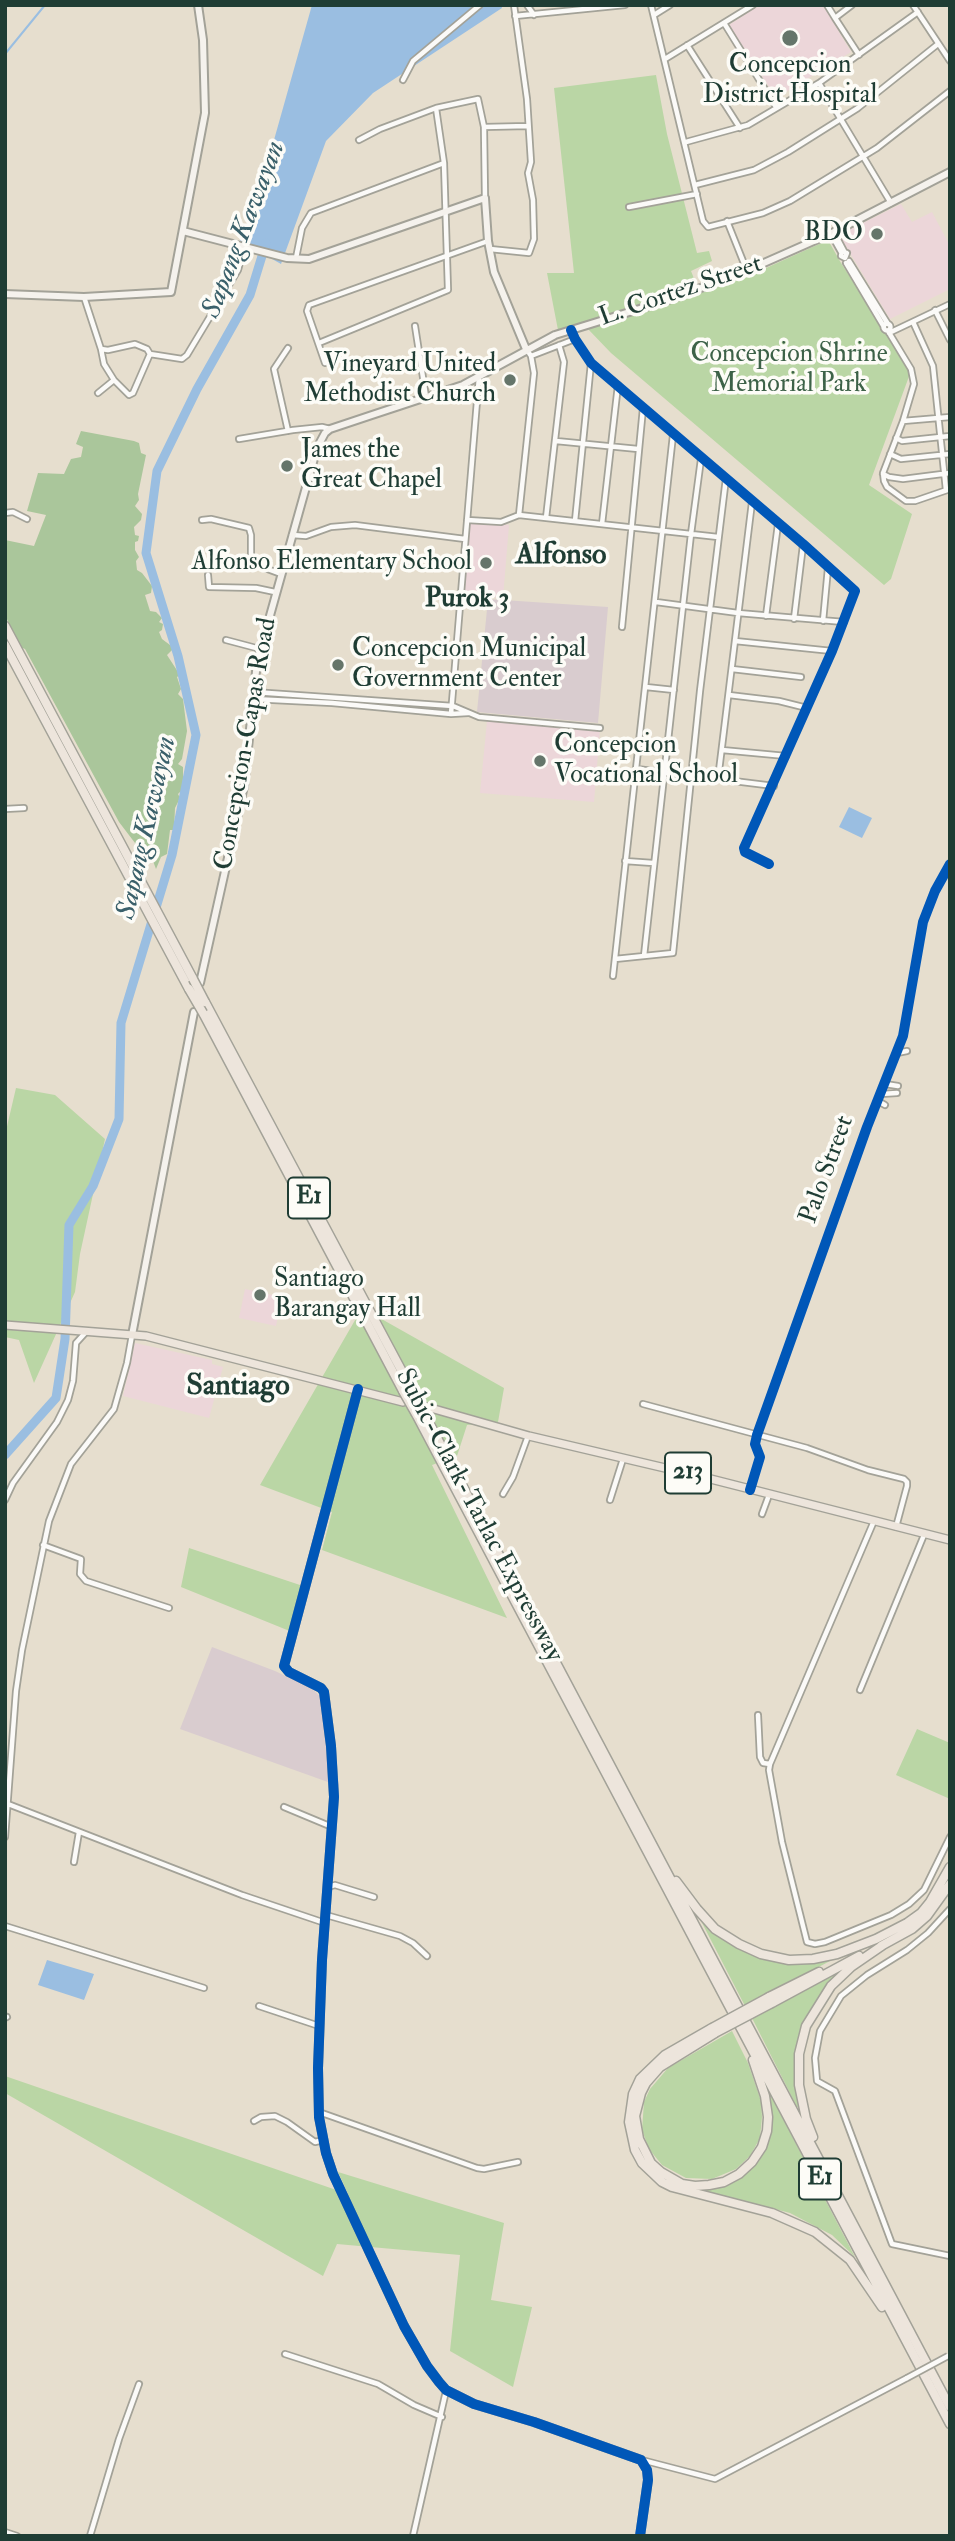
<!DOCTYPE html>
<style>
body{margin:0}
#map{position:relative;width:955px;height:2541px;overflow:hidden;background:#e6dece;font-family:"IM FELL Double Pica",serif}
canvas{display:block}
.frame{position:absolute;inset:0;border:7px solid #1f3d34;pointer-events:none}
</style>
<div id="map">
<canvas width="955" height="2541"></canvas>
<div class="frame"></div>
</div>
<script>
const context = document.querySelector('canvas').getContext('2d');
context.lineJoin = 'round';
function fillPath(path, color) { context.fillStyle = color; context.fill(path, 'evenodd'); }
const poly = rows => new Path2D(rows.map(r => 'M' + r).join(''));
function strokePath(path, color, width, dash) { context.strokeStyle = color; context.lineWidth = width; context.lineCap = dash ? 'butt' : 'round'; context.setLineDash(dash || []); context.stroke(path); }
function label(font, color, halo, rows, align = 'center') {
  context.font = font + ' "IM FELL Double Pica",serif'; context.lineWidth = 7; context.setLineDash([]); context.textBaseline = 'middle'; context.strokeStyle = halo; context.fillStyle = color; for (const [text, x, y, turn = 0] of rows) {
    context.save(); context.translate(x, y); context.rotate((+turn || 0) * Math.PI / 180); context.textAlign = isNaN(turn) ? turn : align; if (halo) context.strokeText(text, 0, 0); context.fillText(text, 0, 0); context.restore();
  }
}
const built = poly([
 [760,5,823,5,851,52,776,98,729,25],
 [901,204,912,222,932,212,950,246,950,289,890,319,839,235],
 [469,521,509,525,503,598,462,595],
 [487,721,600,730,594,802,480,793],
 [245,1289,282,1297,276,1326,239,1318],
 [135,1343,212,1360,212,1364,223,1367,209,1418,123,1396]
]);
const industrial = poly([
 [488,599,608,607,598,723,477,712],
 [212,1647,275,1671,311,1688,323,1699,339,1786,180,1729]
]);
const green = poly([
 [656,75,667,134,697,253,709,251,712,261,691,271,697,286,558,330,547,273,574,273,554,88],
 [828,240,841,263,911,371,869,485,912,514,891,579,884,585,611,353,588,329,744,278],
 [16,1088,55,1095,105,1139,80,1254,75,1292,34,1383,19,1340,5,1337,5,1135],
 [362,1308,504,1388,498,1422,467,1425,457,1456,432,1465,507,1618,322,1550,332,1512,260,1485],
 [189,1548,309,1588,297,1634,181,1587],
 [917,1729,950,1743,950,1799,896,1775],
 [699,1917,751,1954,830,1961,745,2006],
 [836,1973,838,1974,818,1998,807,2017,798,2043,795,2071,800,2107,797,2107,752,2018],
 [732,2031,748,2063,761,2101,762,2117,760,2138,750,2156,736,2169,712,2179,686,2178,662,2165,649,2149,642,2130,644,2102,650,2089,668,2068],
 [5,2076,348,2194,338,2172,504,2223,491,2300,532,2307,513,2387,450,2351,460,2255,337,2244,323,2276,5,2093],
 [769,2092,855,2257,832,2235,790,2213,702,2190,719,2187,739,2179,759,2161,769,2140,771,2126]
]);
const forest = poly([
 [81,431,134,441,139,443,141,453,146,455,138,494,139,500,135,506,142,514,141,520,134,527,135,535,139,536,138,541,135,542,135,550,139,557,136,561,137,570,142,573,152,586,151,593,145,595,150,611,156,612,162,618,159,622,163,624,162,630,159,632,162,639,174,648,167,655,180,675,177,677,181,689,178,694,183,699,187,731,182,759,178,764,183,767,183,779,182,790,178,794,180,798,175,808,174,830,170,830,167,854,161,857,156,869,153,861,148,860,119,822,25,649,20,647,5,615,5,540,34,546,46,515,27,511,38,473,64,474,71,459,81,457,83,447,76,444]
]);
const water = poly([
 [312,5,501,5,502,8,373,93,326,141,281,264,240,241,254,211],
 [849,807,872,818,862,838,839,827],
 [47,1960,94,1974,84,2000,38,1985]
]);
const stream = poly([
 [5,54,45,5]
]);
const river = poly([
 [5,1455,56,1398,65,1339,69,1225,93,1186,119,1119,121,1023,172,855,196,735,178,656,146,553,157,471,197,389,250,295,266,243]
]);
const street = poly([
 [527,5,534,15],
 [651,5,703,221,708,227,763,213,790,201,877,148,950,91],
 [827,5,835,18],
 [852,5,835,18,859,55],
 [913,5,950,61],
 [654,15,670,5],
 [515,16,625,5],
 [724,23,776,107],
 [687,45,740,128],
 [665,59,753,5],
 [403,80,413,61,480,5],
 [819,83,891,203],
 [484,127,528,126],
 [359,140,380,129,436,108,478,99,484,127,485,198],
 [686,142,748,125,819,83,918,12],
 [695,185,754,170,788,152,858,108,938,44],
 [629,207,697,194],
 [727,221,747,271],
 [834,232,844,251],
 [831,234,841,252],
 [490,249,529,253,534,239,533,200,528,173,531,162,527,99,514,5],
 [842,251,847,253,845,258,841,256,842,251],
 [296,258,302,228,311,213,444,163],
 [849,261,888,324],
 [846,263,884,327],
 [84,297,101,349,108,350,135,344,147,349,150,354,133,393,129,395,114,380,98,393],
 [935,310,950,340],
 [913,322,933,366,946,490],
 '883.5 327a3.5 3.5 0 1 1 7 0a3.5 3.5 0 1 1-7 0Z',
 [415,326,426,397],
 [571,330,575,339,591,363,803,544,855,591,832,651,744,848,745,852,769,864],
 [888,331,911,369,914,384,903,421,883,473,884,481,887,487,906,501,915,501,950,489],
 [889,333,950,304],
 [319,343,448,290,444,163,436,108],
 [288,348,274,369,288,431],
 [101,349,104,364,114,380],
 [150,354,182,359,187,355,238,270,241,259,240,246],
 [531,356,575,339],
 [325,363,307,311,309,305,488,241],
 [903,421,950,417],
 [896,438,902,441,950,436],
 [239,439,293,430,322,427,330,429],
 [556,441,638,449],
 [890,454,901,459,950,454],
 [883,474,889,477,903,479,950,473],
 [5,513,13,512,27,519],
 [519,515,534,373,531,356,527,350],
 [546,518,564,362,559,345],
 [202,520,211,519,249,528,251,535,251,563,281,574],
 [467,520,501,522,519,515,718,537],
 [575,521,591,363],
 [602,524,618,385],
 [292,535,306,536,331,527,355,525,465,539],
 [241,564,251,563],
 [208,575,209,587,256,588,275,592],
 [656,602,738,613,844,622],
 [766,616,778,524],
 [794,619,803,545],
 [823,621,828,568],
 [622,627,643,408],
 [226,640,260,649],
 [735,641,832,651],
 [732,669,801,677],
 [646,687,674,690],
 [254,692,453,706,479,717,600,728],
 [729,695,779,701,807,708],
 [253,699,332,703,451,714,468,713],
 [451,714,479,377],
 [722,750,786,756],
 [637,769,774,786],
 [718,779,752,502],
 [5,809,24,808],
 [625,861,653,863],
 [644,956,691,534,701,459],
 [615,959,673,953,700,691,726,478],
 [613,976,673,435],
 [897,1053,907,1051],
 [885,1084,898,1086],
 [881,1094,897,1093],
 [878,1101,885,1105],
 [643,1404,807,1448,868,1470,904,1479,907,1482,907,1486,896,1527],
 [750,1490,760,1457,755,1444,757,1435,867,1127,903,1036,923,922,935,891,950,864],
 [503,1494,513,1477,528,1436],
 [5,1500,13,1483,57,1422,68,1400,73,1381,76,1343,86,1332],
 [610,1500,623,1459],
 [762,1514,769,1495],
 [43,1545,81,1559,80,1574,86,1581,169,1608],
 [860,1690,924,1535],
 [758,1715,760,1757,763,1763,770,1764,874,1521],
 [770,1764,769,1770,782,1842,807,1942,815,1944,825,1942,891,1915,909,1904,924,1890,950,1837],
 [8,1804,242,1895,325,1923],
 [284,1807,332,1827],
 [5,1837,16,1691,22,1650,49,1521,71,1464,114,1409,127,1363,132,1335],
 [74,1862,79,1832],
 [328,1887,335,1885,374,1897],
 [950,1909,928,1933,907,1950,867,1975,841,1996,820,2031,815,2058,817,2081,835,2091,892,2244,950,2256],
 [326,1915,400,1936,413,1943,427,1956],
 [5,1926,204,1988],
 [259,2006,319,2026],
 [5,2018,7,2017],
 [319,2112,477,2168,484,2169,518,2162],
 [254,2121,261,2117,275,2116,287,2122,315,2142,323,2140],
 [285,2354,378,2384,414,2405,442,2417],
 [642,2460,715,2479,907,2378],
 [5,2532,17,2536],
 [90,2536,119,2439,139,2384],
 [413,2536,446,2391]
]);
const secondary = poly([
 [183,231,287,258,309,259,485,198,488,241,494,272,526,349],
 [5,294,84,297,171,292,205,113,203,40,198,5],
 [200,983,244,786,257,662,317,448,325,433,330,429,372,415,463,385,555,335,665,301,739,274,834,232,950,172],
 [132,1335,194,1012],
 [358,1389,284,1666,289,1672,321,1688,324,1692,331,1746,334,1797,322,1960,318,2068,319,2117,326,2153,333,2174,404,2326,427,2366,439,2382,446,2390,474,2404,534,2422,641,2460,647,2470,648,2480,640,2536]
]);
const primary = poly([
 [5,1325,146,1336,403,1402],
 [427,1407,529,1436,699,1476,950,1540]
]);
const highway = poly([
 [5,626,193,979],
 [5,645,189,989],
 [205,1002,414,1394],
 [203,1013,403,1391],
 [416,1414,950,2424],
 [426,1417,950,2407],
 [676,1881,697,1909,715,1929,739,1944,761,1954,789,1960,813,1959,837,1954,876,1939,907,1923,921,1913,930,1902,950,1867],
 [881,1946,912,1929,927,1916,950,1884],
 [769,1997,819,1972],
 [772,2003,859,1956],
 [712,2028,665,2055,640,2079,633,2094,629,2122,635,2150,642,2163,662,2182,672,2187,772,2213,815,2232,850,2260,882,2307],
 [715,2033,660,2067,646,2083,641,2093,635,2116,639,2139,651,2163,661,2172,682,2184,695,2186,709,2185,724,2182,739,2174,752,2162,762,2147,767,2131,768,2117,765,2096,753,2060],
 [813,2137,806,2119,799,2085,799,2054,806,2026,831,1986,851,1967,883,1945]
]);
const streetBridge = poly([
 [907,2378,948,2356]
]);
const highwayBridge = poly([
 [193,979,205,1002],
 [189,989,203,1013],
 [403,1391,416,1414],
 [414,1394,426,1417],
 [712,2028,769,1997],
 [715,2033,772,2003]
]);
const cycleway = poly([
 [571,330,575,339,591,363,803,544,855,591,832,651,744,848,745,852,769,864],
 [358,1389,284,1666,289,1672,321,1688,324,1692,331,1746,334,1797,322,1960,318,2068,319,2117,326,2153,333,2174,404,2326,427,2366,439,2382,446,2390,474,2404,534,2422,641,2460,647,2470,648,2480,640,2536],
 [750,1490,760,1457,755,1444,757,1435,867,1127,903,1036,923,922,935,891,950,864]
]);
const markers = [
 [790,38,9,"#65756a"],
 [877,234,7,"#65756a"],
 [510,380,7,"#65756a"],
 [287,466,7,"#65756a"],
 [486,563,7,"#65756a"],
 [338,665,7,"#65756a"],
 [540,761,7,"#65756a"],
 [260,1295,7,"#65756a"]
];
const shields = [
 [309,1198,42],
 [688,1473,46],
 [820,2179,42]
];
const shieldNames = [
 ["E1",309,1198],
 ["213",688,1473],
 ["E1",820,2179]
];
const poiNames = [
 ["Concepcion",790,66,"center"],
 ["District Hospital",790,96,"center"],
 ["BDO",863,234,"right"],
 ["Vineyard United",496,365,"right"],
 ["Methodist Church",496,395,"right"],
 ["James the",301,451],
 ["Great Chapel",301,481],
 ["Alfonso Elementary School",472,563,"right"],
 ["Concepcion Municipal",352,650],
 ["Government Center",352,680],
 ["Concepcion",554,746],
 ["Vocational School",554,776],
 ["Santiago",274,1280],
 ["Barangay Hall",274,1310]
];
const streetNames = [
 ["L. Cortez Street",681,292,-19],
 ["Concepcion-Capas Road",247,744,-80],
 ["Palo Street",828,1170,-70],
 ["Subic-Clark-Tarlac Expressway",478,1516,62]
];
const parkNames = [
 ["Concepcion Shrine",789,355],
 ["Memorial Park",789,385]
];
const waterNames = [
 ["Sapang Kawayan",245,230,-69],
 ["Sapang Kawayan",148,828,-77]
];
const neighbourhoodNames = [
 ["Purok 3",467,600]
];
const quarterNames = [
 ["Alfonso",561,557],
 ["Santiago",238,1388]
];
fillPath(built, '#ecd6d9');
fillPath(industrial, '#d9cccf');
fillPath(green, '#bad6a5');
fillPath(forest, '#aac69b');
fillPath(water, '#9abee1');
strokePath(stream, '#9abee1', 2);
strokePath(river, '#9abee1', 9);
strokePath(street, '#a3a298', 8);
strokePath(secondary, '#a3a298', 10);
strokePath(primary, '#a3a298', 10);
strokePath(highway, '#a3a298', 11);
strokePath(street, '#fbfaf8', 4.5);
strokePath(secondary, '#f5f2ed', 6);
strokePath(primary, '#ede5dc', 7);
strokePath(highway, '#ede5dc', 8);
strokePath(streetBridge, '#a3a298', 8, []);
strokePath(highwayBridge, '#a3a298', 11, []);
strokePath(streetBridge, '#fbfaf8', 4.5);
strokePath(highwayBridge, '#ede5dc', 8);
strokePath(cycleway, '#0057b8', 10);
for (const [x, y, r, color] of markers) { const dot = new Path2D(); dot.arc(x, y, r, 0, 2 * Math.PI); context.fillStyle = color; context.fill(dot); strokePath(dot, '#fdfcf7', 2.5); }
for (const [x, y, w] of shields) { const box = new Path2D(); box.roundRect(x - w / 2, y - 20.5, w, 41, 5); context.fillStyle = '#fdfcf7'; context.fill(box); strokePath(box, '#1f3d34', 2); }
label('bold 24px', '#1f3d34', null, shieldNames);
label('26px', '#1f3d34', '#fdfcf7', poiNames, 'left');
label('26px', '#1f3d34', '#fdfcf7', streetNames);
label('26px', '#3d6248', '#fdfcf7', parkNames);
label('italic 28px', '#3a606a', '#fdfcf7', waterNames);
label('bold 28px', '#1f3d34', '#fdfcf7', neighbourhoodNames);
label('bold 30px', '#1f3d34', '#fdfcf7', quarterNames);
</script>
